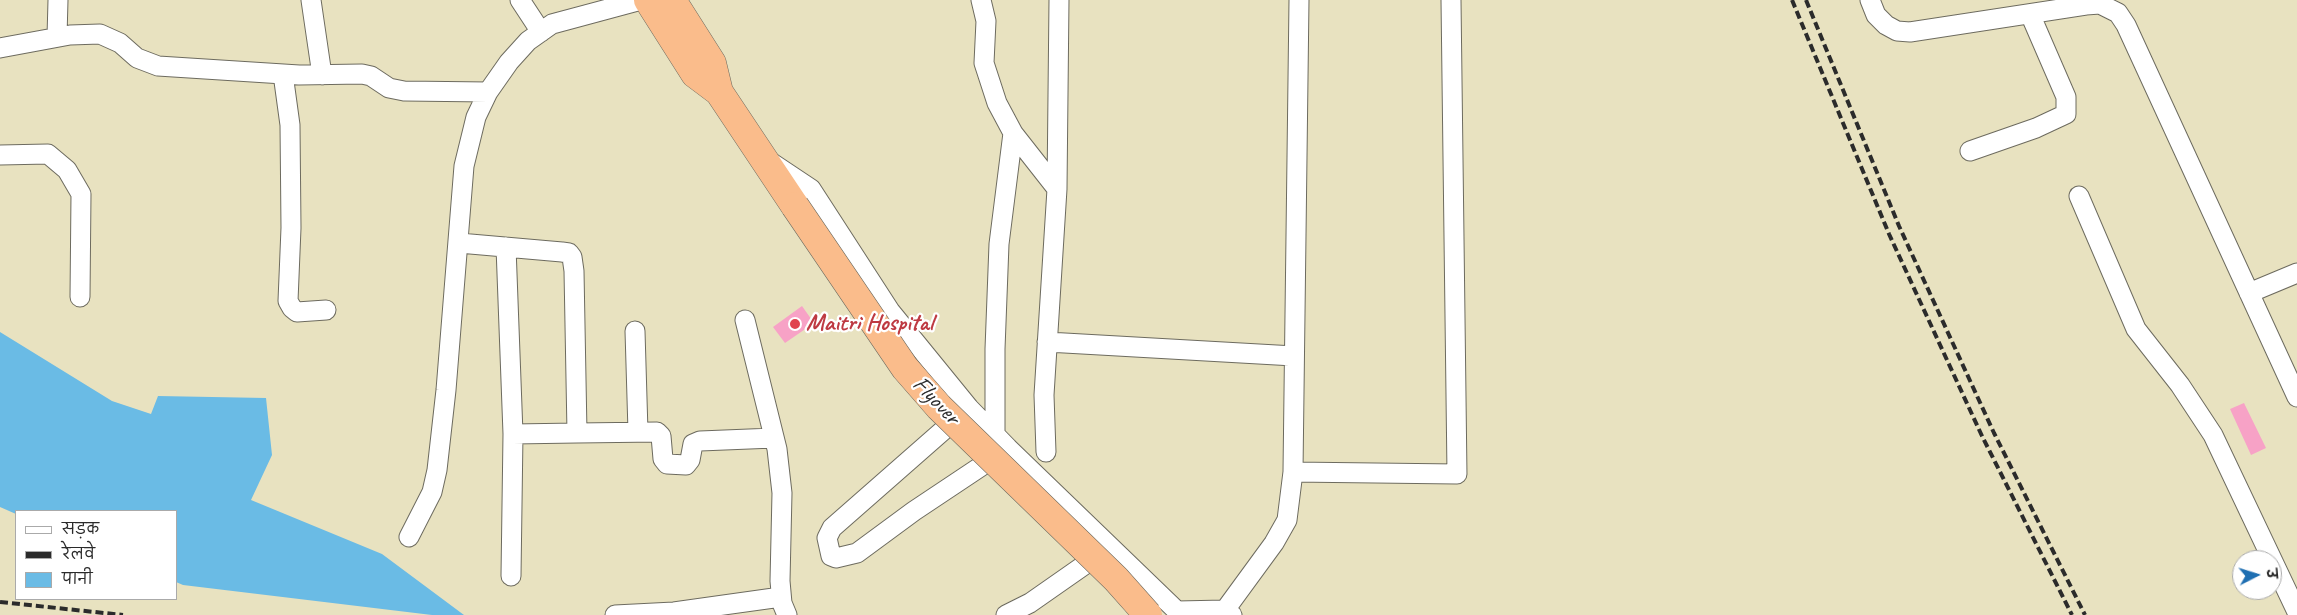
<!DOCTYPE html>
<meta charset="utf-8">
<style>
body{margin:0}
#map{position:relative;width:2297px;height:615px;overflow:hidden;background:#e8e2c0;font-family:Caveat,"Playpen Sans Deva",sans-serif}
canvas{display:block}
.legend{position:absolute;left:15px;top:510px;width:162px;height:90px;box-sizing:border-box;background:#fff;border:1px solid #aaa;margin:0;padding:6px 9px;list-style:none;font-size:15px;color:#2b2b2b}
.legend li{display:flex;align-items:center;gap:10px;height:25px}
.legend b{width:25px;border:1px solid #aaa}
.north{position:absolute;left:2232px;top:550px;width:50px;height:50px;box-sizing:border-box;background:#fff;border:1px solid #aaa;border-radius:50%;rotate:85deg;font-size:14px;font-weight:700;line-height:20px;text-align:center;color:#2b2b2b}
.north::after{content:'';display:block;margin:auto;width:18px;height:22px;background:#1f6fb2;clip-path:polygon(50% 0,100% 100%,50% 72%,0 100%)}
</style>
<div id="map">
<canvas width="2297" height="615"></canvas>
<ul class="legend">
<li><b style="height:6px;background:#fff"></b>सड़क</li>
<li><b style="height:6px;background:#2b2b2b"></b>रेलवे</li>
<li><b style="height:14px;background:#6abbe5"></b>पानी</li>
</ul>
<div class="north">उ</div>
</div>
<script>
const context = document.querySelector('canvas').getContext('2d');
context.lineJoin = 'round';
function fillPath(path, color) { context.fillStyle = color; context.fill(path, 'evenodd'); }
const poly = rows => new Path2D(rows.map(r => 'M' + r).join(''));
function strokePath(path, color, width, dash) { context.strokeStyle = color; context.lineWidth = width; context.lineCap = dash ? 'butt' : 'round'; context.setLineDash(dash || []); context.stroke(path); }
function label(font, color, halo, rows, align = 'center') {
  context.font = font + ' Caveat,sans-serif'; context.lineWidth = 4.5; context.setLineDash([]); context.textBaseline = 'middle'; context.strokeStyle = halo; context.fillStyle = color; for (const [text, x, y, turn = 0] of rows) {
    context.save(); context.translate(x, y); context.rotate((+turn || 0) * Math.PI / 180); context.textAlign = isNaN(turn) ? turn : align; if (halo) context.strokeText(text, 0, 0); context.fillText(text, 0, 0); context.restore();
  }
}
const water = poly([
 [0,332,112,401,151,414,158,396,266,398,272,455,251,500,382,554,464,615,432,615,183,585,176,582,176,511,16,511,16,514,0,507]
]);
const building = poly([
 [802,306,814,323,785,343,773,327],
 [2244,403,2266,448,2251,455,2230,409]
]);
const minor = poly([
 [311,0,322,75],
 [520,0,541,32],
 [981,0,986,21,984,63,997,103,1013,133,1057,189],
 [1870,0,1876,15,1886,25,1897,31,1910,32,2086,5,2100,4,2118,13,2126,25,2297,397],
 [57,37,58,0],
 [0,48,70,35,100,34,120,43,137,58,158,66,299,75,362,74,371,76,389,88,404,91,488,92],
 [283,74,290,125,291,228,288,301,292,308,297,312,326,310],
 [1970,151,2036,128,2066,114,2066,97,2030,14],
 [0,155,48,154,67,170,81,194,80,297],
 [772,163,811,189,890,311,969,408,1008,448,1177,611,1225,610,1232,615],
 [2079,196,2136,329,2180,385,2213,435,2297,612],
 [459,243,562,252,569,253,572,257,574,271,577,433,513,434],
 [506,247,513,434,511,576],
 [2249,293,2297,273],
 [745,320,777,449,782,493,780,581,782,603,787,615],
 [635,331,638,432],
 [1047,342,1294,356],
 [963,413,832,528,827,538,831,556,836,558,857,553,914,511,1001,453],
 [577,433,657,432,661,436,663,459,667,464,686,465,690,460,693,444,700,441,774,438],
 [995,435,995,349,999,244,1013,133],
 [1046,452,1044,395,1057,189,1059,0],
 [1293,472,1457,474,1451,0],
 [409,537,432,492,437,470,446,390,464,166,476,117,488,92,509,62,528,41,552,24,641,0],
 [1225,610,1274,543,1287,520,1293,472,1299,0],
 [615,615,674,612,781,597],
 [1006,615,1030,603,1103,552]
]);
const highway = poly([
 [648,0,695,74,719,92],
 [672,0,712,63,719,92,795,206]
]);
const rail = poly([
 [1792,0,1889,234,1982,436,2072,615],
 [1806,0,1899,226,1994,433,2085,615],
 [0,602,123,615]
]);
const highwayBridge = poly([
 [795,206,905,368,939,407,1116,579,1148,615]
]);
const markers = [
 [795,324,6,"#e0444e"]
];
const healthNames = [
 ["Maitri Hospital",806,324]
];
const streetNames = [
 ["Flyover",936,401,46]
];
fillPath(water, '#6abbe5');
fillPath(building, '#f7a2c6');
strokePath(minor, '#6d6b5f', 21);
strokePath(highway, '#6d6b5f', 29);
strokePath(minor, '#fff', 19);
strokePath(highway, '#fabc8b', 28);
strokePath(rail, '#2b2b2b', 4, [8, 4]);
strokePath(highwayBridge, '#6d6b5f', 29, []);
strokePath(highwayBridge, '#fabc8b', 28);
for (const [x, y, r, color] of markers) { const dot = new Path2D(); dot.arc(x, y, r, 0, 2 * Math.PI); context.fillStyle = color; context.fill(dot); strokePath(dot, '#fff', 2); }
label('bold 24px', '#be3a42', '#fff', healthNames, 'left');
label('24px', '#2b2b2b', '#fff', streetNames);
</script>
